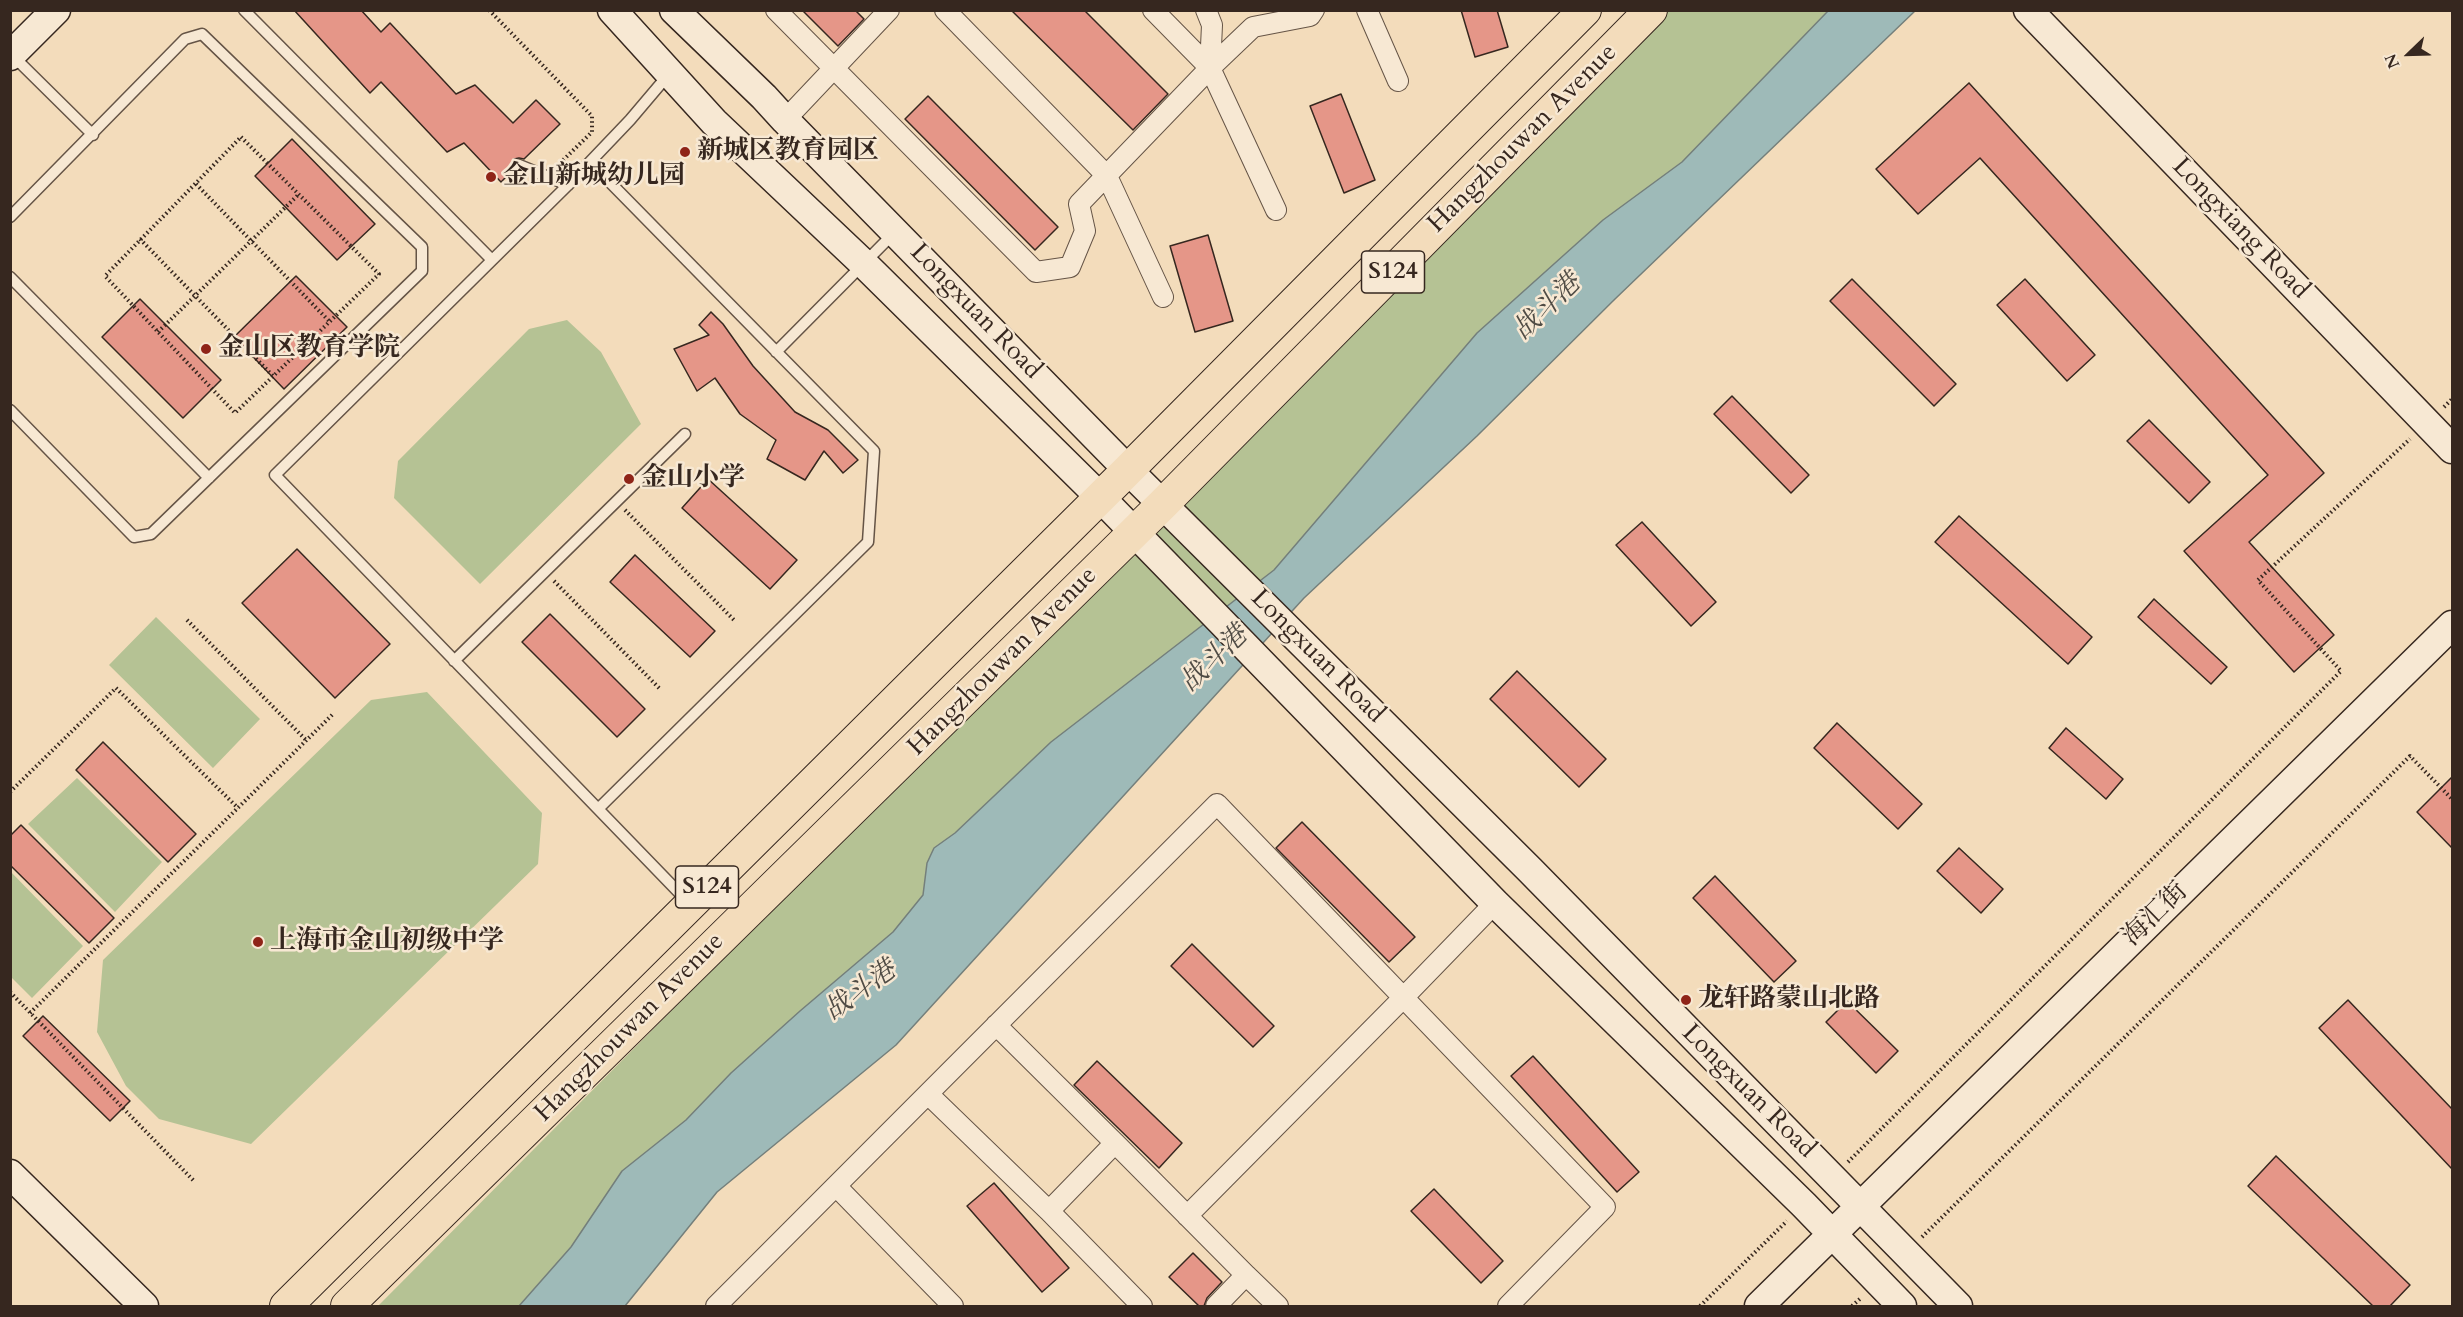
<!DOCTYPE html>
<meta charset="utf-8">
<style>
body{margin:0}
#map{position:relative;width:2463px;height:1317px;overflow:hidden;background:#f3dcbb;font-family:Cardo,serif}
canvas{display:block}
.frame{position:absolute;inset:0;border:12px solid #36271f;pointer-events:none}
.north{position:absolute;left:2379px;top:24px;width:60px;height:60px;-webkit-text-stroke:4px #f7e8d3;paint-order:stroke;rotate:247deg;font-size:16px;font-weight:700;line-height:24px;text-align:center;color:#36271f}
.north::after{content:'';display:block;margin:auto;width:21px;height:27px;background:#36271f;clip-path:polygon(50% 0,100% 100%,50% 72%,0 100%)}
</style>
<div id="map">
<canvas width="2463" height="1317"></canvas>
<div class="frame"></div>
<div class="north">N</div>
</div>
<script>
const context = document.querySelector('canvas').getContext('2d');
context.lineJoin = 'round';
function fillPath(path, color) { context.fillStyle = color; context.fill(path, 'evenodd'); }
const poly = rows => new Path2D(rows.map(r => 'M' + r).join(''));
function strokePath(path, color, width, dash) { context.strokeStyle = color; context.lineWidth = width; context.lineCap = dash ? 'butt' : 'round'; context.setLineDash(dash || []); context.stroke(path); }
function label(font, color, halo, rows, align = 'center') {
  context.font = font + ' Cardo,"Noto Serif SC",serif'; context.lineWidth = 5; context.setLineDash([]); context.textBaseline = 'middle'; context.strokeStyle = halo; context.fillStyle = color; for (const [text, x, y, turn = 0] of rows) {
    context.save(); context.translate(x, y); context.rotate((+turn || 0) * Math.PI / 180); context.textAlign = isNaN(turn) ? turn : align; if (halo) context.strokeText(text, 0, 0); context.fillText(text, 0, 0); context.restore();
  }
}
const green = poly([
 [1665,11,1833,11,1278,577,927,902,527,1306,378,1306],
 [567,320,601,352,641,424,480,584,394,498,398,461,529,329],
 [156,617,260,719,213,768,109,665],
 [427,692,542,813,538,864,251,1144,159,1119,126,1086,97,1032,103,960,371,700],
 [77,778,162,862,115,912,28,824],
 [10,871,83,946,32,998,11,977]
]);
const water = poly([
 [1828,11,1915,11,1615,299,1477,436,1304,598,896,1045,717,1192,625,1306,519,1306,571,1247,622,1171,686,1120,731,1073,800,1011,893,932,923,895,927,863,934,848,955,833,1051,742,1274,570,1477,333,1603,220,1682,162,1828,11]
]);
const building = poly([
 [294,10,361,10,381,32,390,23,456,94,475,85,513,123,536,100,560,124,524,159,519,158,514,159,512,165,513,170,501,182,464,143,447,152,381,82,370,93,294,10],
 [802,10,855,10,864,19,838,46,802,10],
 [1011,10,1084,10,1168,94,1133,130,1011,10],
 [1461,10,1497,10,1508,47,1475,57,1461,10],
 [1969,83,2324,473,2249,542,2334,635,2294,672,2184,551,2268,475,1980,158,1918,214,1876,169,1969,83],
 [1341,94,1375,180,1344,193,1310,106,1341,94],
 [928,96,1058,227,1035,250,905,119,928,96],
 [292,139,375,224,337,260,255,176,292,139],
 [1208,235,1233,321,1195,332,1170,246,1208,235],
 [296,276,347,327,284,389,234,337,296,276],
 [1852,279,1956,384,1934,406,1830,301,1852,279],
 [2025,279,2095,355,2067,381,1997,305,2025,279],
 [140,299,221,380,183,418,102,337,140,299],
 [711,312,723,324,753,366,795,412,828,430,858,460,843,473,824,451,805,480,767,459,776,440,740,414,715,378,697,391,674,349,709,335,699,325,711,312],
 [1732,396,1809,475,1791,493,1714,414,1732,396],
 [2149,420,2210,482,2189,503,2127,441,2149,420],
 [708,479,797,560,770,589,682,508,708,479],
 [1959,516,2092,637,2068,664,1935,542,1959,516],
 [1642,522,1716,602,1691,626,1616,545,1642,522],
 [297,549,390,644,335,698,242,603,297,549],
 [635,555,715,631,690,657,610,582,635,555],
 [2154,599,2227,667,2211,684,2138,617,2154,599],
 [550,614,645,709,617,737,522,642,550,614],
 [1517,671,1606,759,1579,787,1490,699,1517,671],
 [1837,723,1922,804,1898,829,1814,748,1837,723],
 [2066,728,2123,779,2106,799,2049,748,2066,728],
 [103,742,196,834,168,862,76,770,103,742],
 [2452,777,2452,848,2417,812,2452,777],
 [1302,822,1415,937,1389,962,1276,848,1302,822],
 [21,825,114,918,89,943,10,865,10,836,21,825],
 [1959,848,2003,889,1981,913,1937,871,1959,848],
 [1715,876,1796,961,1774,982,1693,898,1715,876],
 [1192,944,1274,1026,1253,1047,1171,966,1192,944],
 [2348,1000,2452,1109,2452,1169,2319,1028,2348,1000],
 [1847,1001,1898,1051,1876,1073,1826,1022,1847,1001],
 [43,1016,130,1101,110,1121,23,1036,43,1016],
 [1533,1056,1639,1172,1617,1192,1511,1076,1533,1056],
 [1097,1061,1182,1143,1159,1168,1074,1085,1097,1061],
 [2276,1156,2410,1285,2390,1306,2373,1306,2248,1186,2276,1156],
 [994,1183,1069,1268,1042,1292,967,1206,994,1183],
 [1434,1189,1503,1261,1481,1283,1411,1211,1434,1189],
 [1193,1253,1222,1282,1207,1298,1204,1306,1199,1306,1169,1277,1193,1253]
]);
const path = poly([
 [489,10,592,116,592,132,557,166],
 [241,137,379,274,235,413,105,276,241,137],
 [196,184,330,322],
 [140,239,273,376],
 [158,332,299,194],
 [2444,407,2452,399],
 [625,510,734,620],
 [554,581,660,689],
 [187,620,306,740],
 [10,792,116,688,238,808],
 [10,992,194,1181],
 [30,1013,334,713],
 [1848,1162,2341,671,2258,580,2410,439],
 [1922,1237,2410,756,2452,799],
 [1700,1306,1787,1221],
 [1852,1306,1862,1297]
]);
const lane = poly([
 [244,10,492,260],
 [12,55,93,135],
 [669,74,630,120,568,185,275,475,689,903],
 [590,162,874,451,868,542,598,809],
 [519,165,568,185],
 [10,217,185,39,202,34,422,247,422,271,151,534,134,537,10,410],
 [10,277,209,478],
 [776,352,894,233],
 [454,661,685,434]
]);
const street = poly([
 [776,10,1036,272,1070,267,1085,231,1079,204,1210,68,1253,27,1310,16,1314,10],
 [945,10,1107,176,1163,297],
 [1153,10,1210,68,1276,210],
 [1206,10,1212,25,1210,68],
 [1367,10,1398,81],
 [785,120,889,10],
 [996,1025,1115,1143],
 [928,1094,1049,1211],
 [836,1186,953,1306],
 [1187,1216,1402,999,1495,903],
 [1246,1275,1278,1306],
 [716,1306,1217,804,1605,1207,1508,1306],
 [1142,1306,1049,1211,1115,1143,1246,1275,1216,1306]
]);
const secondary = poly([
 [612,10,714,122,864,264,1100,497,1495,903,1804,1205,1902,1306],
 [674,10,764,97,785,120,1128,470,1530,870,1958,1306],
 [2028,10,2452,449],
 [10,56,56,10],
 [10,1174,144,1306],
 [1759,1306,2452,625]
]);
const primary = poly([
 [286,1306,1128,470,1585,10],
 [347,1306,1163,504,1651,10]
]);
const markers = [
 [685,152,6,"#8f2418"],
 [491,177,6,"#8f2418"],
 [206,349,6,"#8f2418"],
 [629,479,6,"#8f2418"],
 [258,942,6,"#8f2418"],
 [1686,1000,6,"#8f2418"]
];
const shields = [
 [1393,272,63],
 [707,887,63]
];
const shieldNames = [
 ["S124",1393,272],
 ["S124",707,887]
];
const streetNames = [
 ["Hangzhouwan Avenue",1523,139,-45],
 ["Longxiang Road",2240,229,46],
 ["Longxuan Road",975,312,46],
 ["Longxuan Road",1317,657,45],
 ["Hangzhouwan Avenue",1003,662,-45],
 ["海汇街",2156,915,-44],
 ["Hangzhouwan Avenue",630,1028,-45],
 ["Longxuan Road",1748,1092,45]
];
const poiNames = [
 ["新城区教育园区",697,152],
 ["金山新城幼儿园",503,177],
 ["金山区教育学院",218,349],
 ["金山小学",641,479],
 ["上海市金山初级中学",270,942],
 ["龙轩路蒙山北路",1698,1000]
];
const waterNames = [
 ["战斗港",1548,308,-44],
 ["战斗港",1215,660,-44],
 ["战斗港",861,992,-36]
];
fillPath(green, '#b5c294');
fillPath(water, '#9ebab8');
strokePath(water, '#747f7b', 1.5);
fillPath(building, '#e59688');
strokePath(building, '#36271f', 1.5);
strokePath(lane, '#655446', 13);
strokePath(street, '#655446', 22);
strokePath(secondary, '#36271f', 31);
strokePath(primary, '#36271f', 34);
strokePath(path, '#36271f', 4, [1.5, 3]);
strokePath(lane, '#f7e8d3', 10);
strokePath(street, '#f7e8d3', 20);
strokePath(secondary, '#f7e8d3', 28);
strokePath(primary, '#f3dcbb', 32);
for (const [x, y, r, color] of markers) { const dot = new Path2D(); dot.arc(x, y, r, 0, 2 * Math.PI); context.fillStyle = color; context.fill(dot); strokePath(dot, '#f7e8d3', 2); }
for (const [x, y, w] of shields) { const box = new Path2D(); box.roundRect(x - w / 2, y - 21, w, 42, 4.5); context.fillStyle = '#f7e8d3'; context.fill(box); strokePath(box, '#36271f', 1.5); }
label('bold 24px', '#36271f', null, shieldNames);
label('26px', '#36271f', '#f7e8d3', streetNames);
label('bold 26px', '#36271f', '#f7e8d3', poiNames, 'left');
label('italic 27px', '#504c45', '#f7e8d3', waterNames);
</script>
